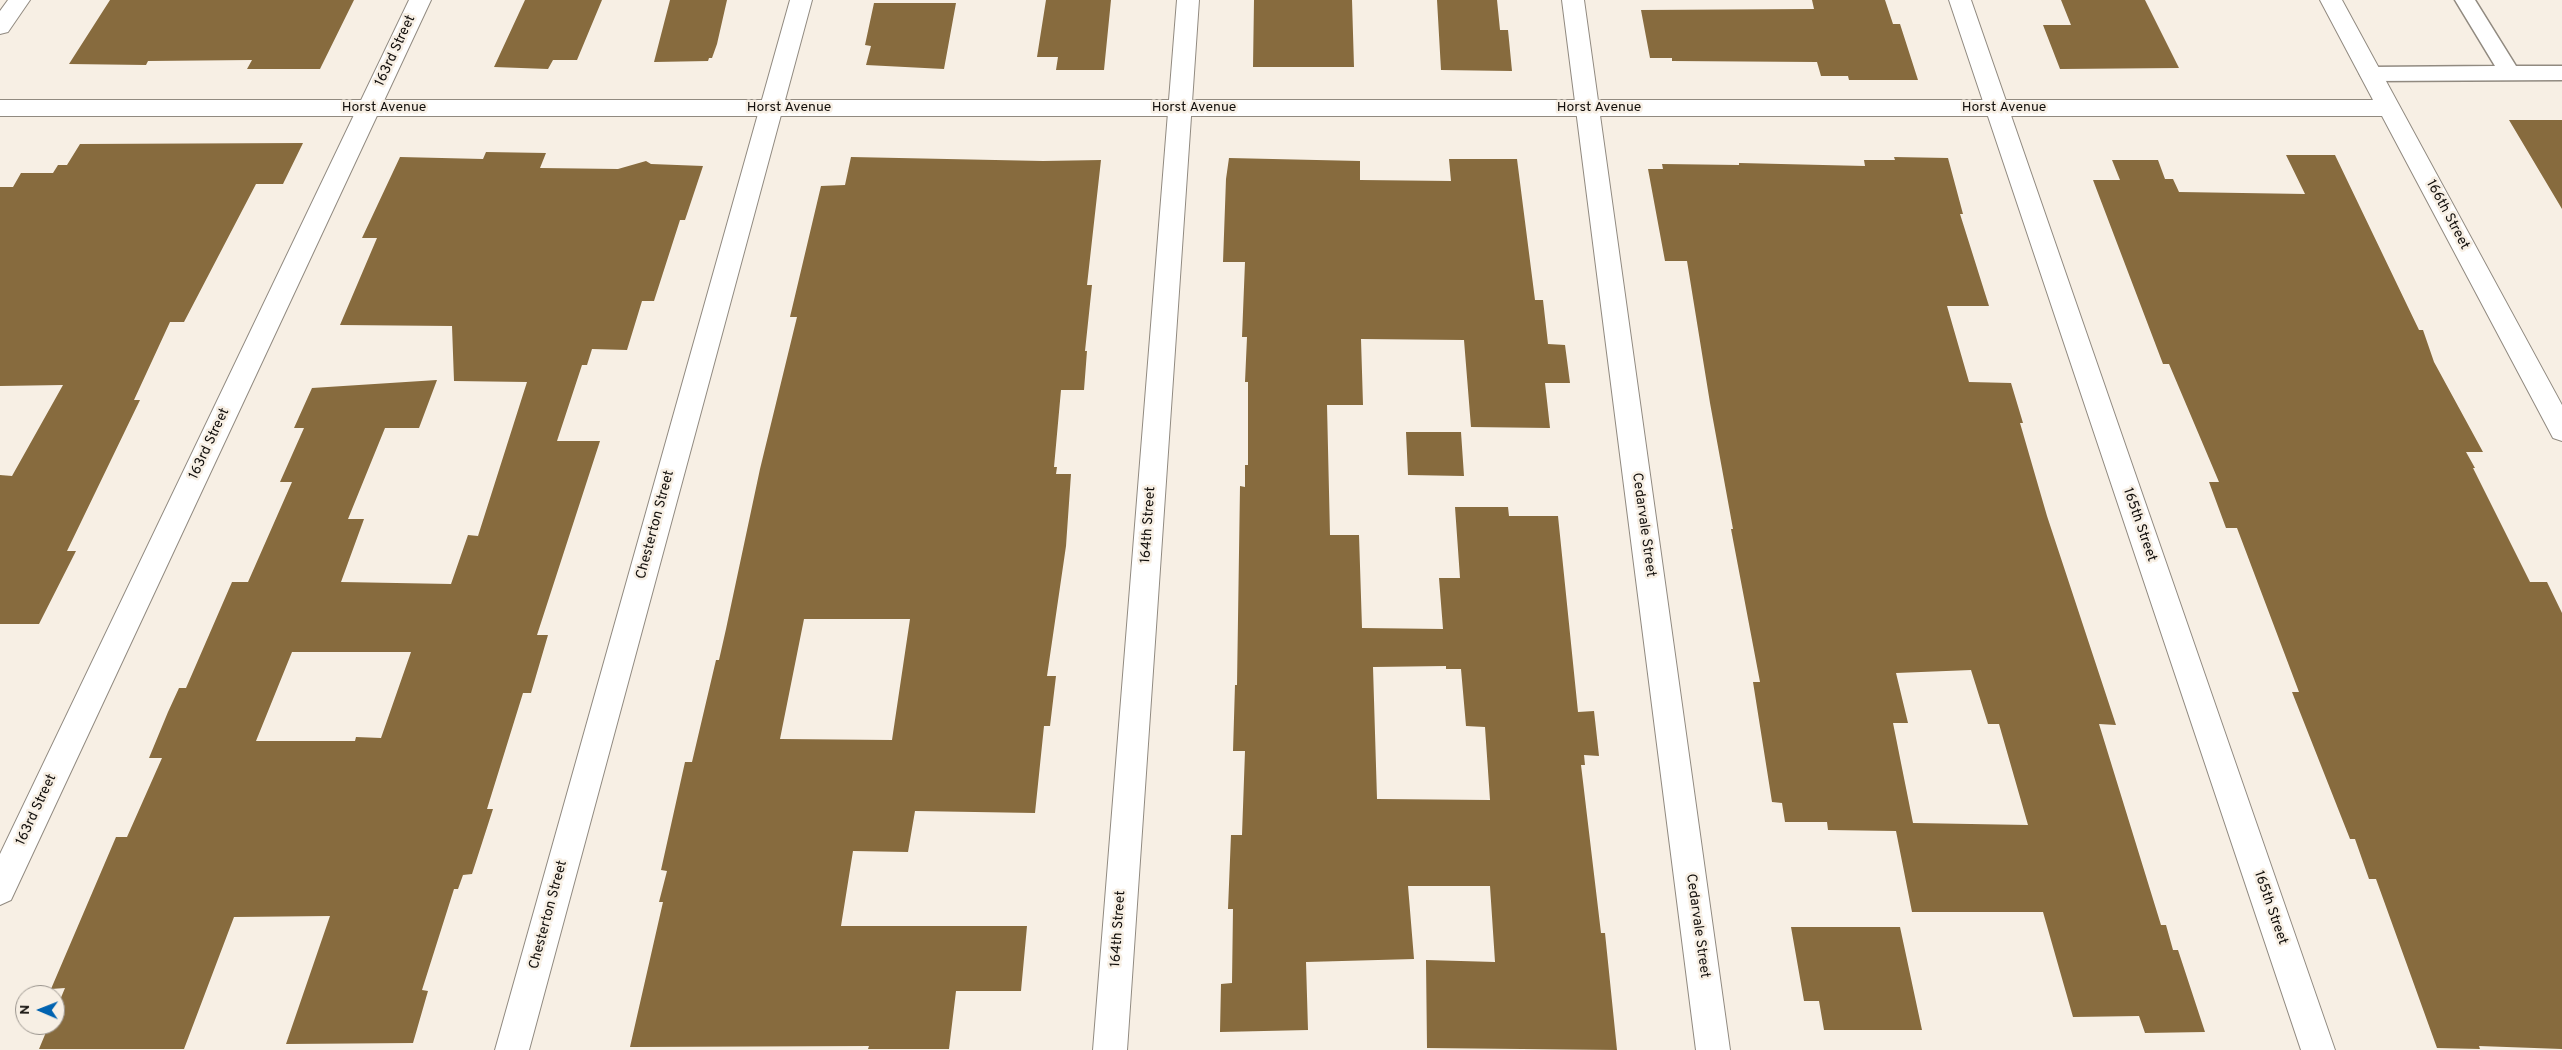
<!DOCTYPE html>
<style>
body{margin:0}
#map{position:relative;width:2562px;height:1050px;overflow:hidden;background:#f7efe4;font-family:Overpass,sans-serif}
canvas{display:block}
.north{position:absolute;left:15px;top:985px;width:50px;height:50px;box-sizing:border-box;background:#f7efe4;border:1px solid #9b958e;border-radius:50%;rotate:271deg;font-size:14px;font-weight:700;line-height:20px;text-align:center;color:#120f0c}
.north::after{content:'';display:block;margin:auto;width:18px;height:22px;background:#0163b0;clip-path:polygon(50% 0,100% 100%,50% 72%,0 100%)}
</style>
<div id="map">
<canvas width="2562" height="1050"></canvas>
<div class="north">N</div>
</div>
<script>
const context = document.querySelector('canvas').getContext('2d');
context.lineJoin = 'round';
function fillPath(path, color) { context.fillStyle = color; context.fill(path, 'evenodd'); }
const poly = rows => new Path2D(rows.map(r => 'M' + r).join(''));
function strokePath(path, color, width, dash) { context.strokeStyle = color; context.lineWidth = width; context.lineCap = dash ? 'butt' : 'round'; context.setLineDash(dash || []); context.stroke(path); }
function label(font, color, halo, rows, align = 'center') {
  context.font = font + ' Overpass,sans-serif'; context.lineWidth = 5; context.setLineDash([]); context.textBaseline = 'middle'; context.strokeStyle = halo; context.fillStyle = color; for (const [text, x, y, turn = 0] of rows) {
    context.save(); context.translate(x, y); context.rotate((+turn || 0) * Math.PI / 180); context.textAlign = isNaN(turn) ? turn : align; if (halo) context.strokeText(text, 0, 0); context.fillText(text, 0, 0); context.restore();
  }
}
const building = poly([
 [110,0,354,0,320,69,247,69,252,60,148,61,146,65,69,64],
 [525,0,602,0,577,60,553,60,548,69,494,67],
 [670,0,727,0,717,44,712,58,709,58,708,61,654,62],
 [1046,0,1111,0,1104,70,1056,70,1058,57,1037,57],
 [1254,0,1352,0,1354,67,1253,67],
 [1437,0,1497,0,1500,30,1508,30,1512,71,1441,70],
 [1812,0,1885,0,1893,24,1900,24,1918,80,1849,80,1848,76,1821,76,1817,62,1672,61,1672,58,1650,58,1641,10,1814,9],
 [2061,0,2145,0,2179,68,2060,69,2043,25,2071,25],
 [874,3,956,3,944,69,866,65,871,46,865,45],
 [2509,120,2562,120,2562,209],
 [303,143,283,184,256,184,184,322,170,322,134,400,140,400,67,551,76,551,39,624,0,624,0,475,12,476,63,385,0,386,0,187,13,187,21,173,53,173,58,165,67,165,80,144],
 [486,152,546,153,540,168,618,169,646,161,651,164,703,166,685,220,680,220,654,301,642,301,627,350,592,349,587,365,582,365,557,441,600,441,537,635,548,635,531,693,523,693,487,809,493,809,472,874,463,875,458,889,454,889,422,990,428,991,413,1043,286,1044,330,916,234,917,184,1049,39,1049,49,1025,55,1025,55,1012,65,988,51,989,116,837,127,837,162,758,149,758,168,712,179,688,186,688,232,582,248,582,292,482,280,482,304,428,294,428,312,388,437,380,419,428,385,428,348,519,364,519,341,582,451,584,468,535,478,536,527,382,454,381,452,326,340,325,377,238,362,238,400,157,483,159],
 [292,652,411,652,381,738,356,737,355,741,256,741],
 [2286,155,2335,155,2419,330,2423,330,2434,362,2483,452,2466,452,2475,468,2473,468,2530,582,2547,582,2562,613,2562,1049,2479,1046,2480,1049,2437,1048,2376,879,2369,879,2355,839,2350,839,2292,692,2299,692,2237,528,2226,528,2209,482,2219,482,2169,364,2163,364,2093,180,2120,180,2112,160,2158,160,2165,179,2173,179,2179,192,2305,194],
 [851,157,1043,161,1101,160,1087,285,1092,285,1085,351,1087,351,1084,390,1061,390,1054,467,1057,467,1056,474,1071,474,1066,546,1047,676,1056,676,1050,726,1044,726,1035,813,915,811,908,852,853,851,841,926,1027,926,1021,991,956,991,949,1049,868,1049,869,1046,630,1047,663,902,659,902,667,871,661,870,685,762,692,762,716,660,719,660,726,629,760,469,797,317,790,317,821,186,845,185],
 [804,619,910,619,892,740,780,739],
 [1894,157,1948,158,1963,214,1960,214,1989,306,1947,306,1969,382,2011,383,2023,423,2020,423,2047,516,2116,725,2099,724,2161,925,2166,925,2173,950,2178,950,2205,1032,2145,1033,2139,1016,2073,1017,2043,912,1912,912,1896,831,1828,830,1827,822,1785,822,1782,803,1772,802,1753,682,1760,682,1731,529,1733,529,1710,403,1687,261,1665,261,1648,169,1663,169,1662,164,1739,165,1739,163,1865,166,1864,160,1895,160],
 [1971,670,1988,724,1999,724,2028,825,1913,823,1893,723,1908,723,1896,673],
 [1229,158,1360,161,1360,180,1451,181,1449,159,1517,159,1535,300,1543,300,1548,344,1565,345,1570,383,1545,383,1550,428,1471,427,1464,340,1361,339,1363,405,1327,405,1330,535,1359,535,1362,628,1443,629,1439,578,1460,578,1455,507,1508,507,1509,516,1558,516,1578,712,1594,711,1599,756,1584,755,1585,765,1581,765,1601,933,1605,933,1617,1050,1427,1048,1426,960,1495,962,1490,886,1408,886,1414,959,1306,962,1308,1030,1220,1032,1221,984,1232,983,1233,909,1228,909,1231,835,1242,835,1245,751,1233,751,1235,685,1237,685,1240,486,1245,487,1245,465,1248,465,1248,382,1245,382,1247,337,1242,337,1245,262,1223,262,1226,179],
 [1446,666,1446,669,1461,669,1466,726,1485,727,1490,800,1377,799,1373,667],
 [1406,432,1461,432,1464,476,1408,475],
 [1791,927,1900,927,1922,1030,1824,1030,1819,1001,1804,1001]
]);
const lane = poly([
 [2455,0,2475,0,2516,66,2562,66,2562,80,2371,81,2363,79,2360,74,2363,69,2371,67,2495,66,2455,0]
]);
const street = poly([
 [8,0,30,0,8,32,0,34,0,11,8,0],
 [409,0,431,0,11,900,0,905,0,854,409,0],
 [790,0,812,0,529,1050,495,1050,790,0],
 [1177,0,1199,0,1127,1050,1093,1050,1177,0],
 [1562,0,1584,0,1730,1050,1696,1050,1562,0],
 [1949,0,1971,0,2335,1050,2301,1050,1949,0]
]);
const secondary = poly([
 [2320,0,2342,0,2562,405,2562,441,2553,438,2382,116,0,116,0,100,2373,100,2320,0]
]);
const streetNames = [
 ["163rd Street",396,51,-65],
 ["Horst Avenue",384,108],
 ["Horst Avenue",789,108],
 ["Horst Avenue",1194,108],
 ["Horst Avenue",1599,108],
 ["Horst Avenue",2004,108],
 ["166th Street",2447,215,62],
 ["163rd Street",210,444,-65],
 ["Chesterton Street",656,525,-75],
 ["164th Street",1149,525,-86],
 ["Cedarvale Street",1643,525,82],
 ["165th Street",2139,525,71],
 ["163rd Street",37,810,-65],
 ["165th Street",2270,908,71],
 ["Chesterton Street",549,915,-75],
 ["Cedarvale Street",1697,926,82],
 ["164th Street",1119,929,-86]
];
fillPath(building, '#876b3e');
strokePath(lane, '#918a80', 3);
strokePath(street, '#918a80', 2);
strokePath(secondary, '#918a80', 2);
fillPath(lane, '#fff');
fillPath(street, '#fff');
fillPath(secondary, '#fff');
label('14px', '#120f0c', '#f7efe4', streetNames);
</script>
